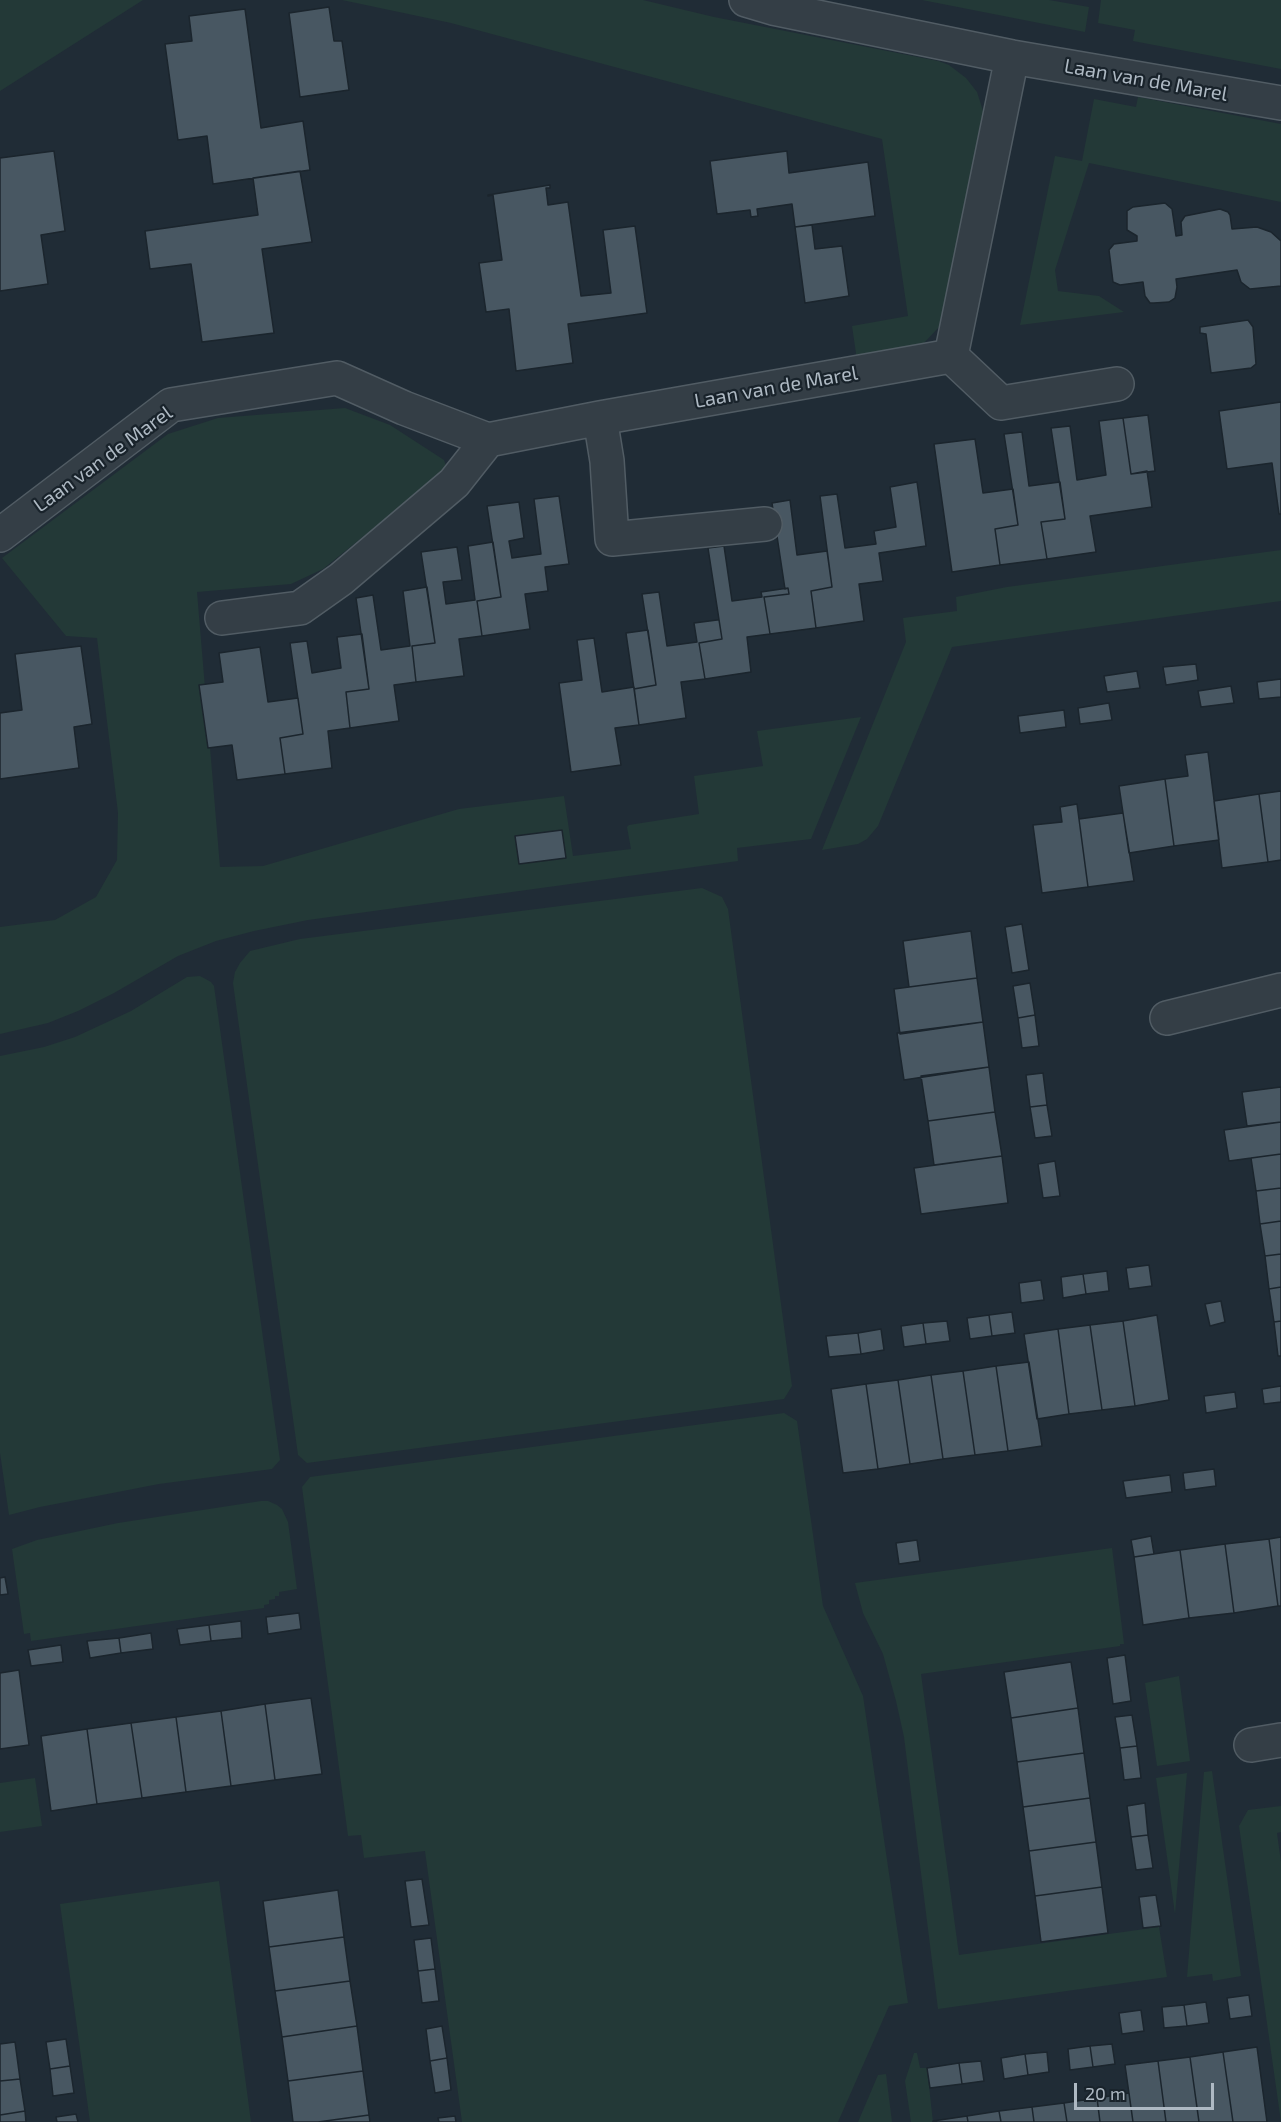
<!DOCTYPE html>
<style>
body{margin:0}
#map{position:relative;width:1281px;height:2122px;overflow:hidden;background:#202c36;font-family:"Exo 2",sans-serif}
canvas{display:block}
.scale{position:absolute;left:1074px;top:2083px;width:140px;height:27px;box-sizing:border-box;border:3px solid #aeb9c3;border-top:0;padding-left:8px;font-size:18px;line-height:21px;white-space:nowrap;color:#aeb9c3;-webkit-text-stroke:4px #19232b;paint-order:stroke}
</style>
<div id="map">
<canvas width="1281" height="2122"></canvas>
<div class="scale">20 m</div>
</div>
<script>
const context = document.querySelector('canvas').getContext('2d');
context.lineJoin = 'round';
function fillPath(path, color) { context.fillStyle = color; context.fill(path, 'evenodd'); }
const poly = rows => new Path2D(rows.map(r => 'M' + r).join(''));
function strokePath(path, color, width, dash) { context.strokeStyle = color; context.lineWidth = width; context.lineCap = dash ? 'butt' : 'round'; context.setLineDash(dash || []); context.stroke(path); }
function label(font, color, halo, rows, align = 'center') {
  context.font = font + ' "Exo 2",sans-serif'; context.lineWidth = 4.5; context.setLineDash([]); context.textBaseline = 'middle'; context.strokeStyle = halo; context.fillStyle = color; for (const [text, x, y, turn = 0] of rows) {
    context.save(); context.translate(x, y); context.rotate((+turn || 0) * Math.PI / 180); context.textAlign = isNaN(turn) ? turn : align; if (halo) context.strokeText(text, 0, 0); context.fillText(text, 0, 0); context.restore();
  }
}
const green = poly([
 [0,0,143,0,0,91],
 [342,0,643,0,714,17,938,61,949,65,966,78,977,92,985,117,940,326,923,344,913,350,857,360,852,326,908,316,882,139,451,23],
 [922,0,1049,0,1089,7,1085,32],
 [1101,0,1281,0,1281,69,1133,41,1135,30,1098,23],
 [1138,97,1281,124,1281,202,1089,163,1055,270,1058,291,1099,296,1124,312,1020,325,1055,156,1082,161,1094,99,1136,107],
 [345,408,390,425,444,460,447,469,323,569,291,584,197,592,220,867,263,866,459,809,564,796,573,856,631,849,627,827,629,825,699,814,694,776,763,766,757,731,861,717,811,839,737,848,738,861,308,920,254,931,216,941,178,956,114,993,78,1011,48,1023,0,1034,0,927,55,920,96,897,117,860,118,813,97,638,66,636,2,558,168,434,218,418],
 [515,836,566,858,519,864],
 [1281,550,1281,601,952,647,878,826,867,839,858,844,822,850,906,642,903,618,957,611,956,597,1007,587],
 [702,888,722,897,728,909,792,1386,784,1399,307,1463,298,1455,233,983,235,972,240,963,250,951,300,939],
 [200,976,211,982,214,986,280,1460,272,1469,159,1484,40,1507,9,1515,0,1453,0,1056,44,1047,75,1037,131,1011,187,977],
 [784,1413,797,1421,823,1606,863,1696,908,2003,889,2006,838,2122,462,2122,425,1851,364,1858,361,1835,348,1836,302,1487,310,1477],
 [261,1501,268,1501,277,1505,282,1509,288,1522,297,1589,279,1592,279,1596,275,1596,275,1599,269,1600,269,1604,264,1605,264,1608,31,1641,30,1633,24,1634,12,1549,37,1540,118,1523],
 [1112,1548,1124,1644,1120,1644,1120,1646,921,1674,959,1955,1159,1927,1167,1977,938,2009,904,1737,896,1701,883,1654,863,1613,855,1583],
 [1179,1676,1190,1761,1157,1766,1145,1683],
 [1212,1771,1241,1976,1213,1981,1212,1974,1187,1977,1204,1772],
 [1187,1773,1175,1914,1156,1778],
 [35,1778,42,1826,0,1832,0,1783],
 [1281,1806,1281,1832,1277,1833,1281,1862,1281,2122,1239,1826,1248,1810],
 [219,1881,251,2122,90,2122,60,1904],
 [914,2053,917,2053,920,2068,927,2068,933,2122,911,2122,905,2081],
 [886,2074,892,2122,858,2122,878,2075]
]);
const building = poly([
 [329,7,334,41,342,41,349,90,300,97,289,13,329,7],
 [245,9,261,128,303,121,310,170,213,184,207,136,178,140,165,44,192,41,189,16,245,9],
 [54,151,65,231,41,235,48,284,0,291,0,158,54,151],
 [787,151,789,173,868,162,875,216,795,227,792,204,757,209,758,216,751,217,750,210,717,214,710,161,787,151],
 [300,171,312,242,262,249,274,333,202,342,191,264,150,269,145,231,258,215,253,178,300,171],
 [550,185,550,188,546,188,548,205,568,202,581,296,611,293,603,230,635,226,647,313,568,324,573,363,516,371,509,309,486,312,479,263,502,260,493,195,488,196,488,195,550,185],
 [1165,203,1172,209,1176,236,1182,235,1181,222,1185,216,1220,209,1228,212,1230,215,1232,229,1257,227,1271,232,1281,241,1281,286,1250,289,1241,282,1237,270,1176,279,1177,287,1175,298,1169,302,1154,303,1150,303,1145,296,1143,282,1120,285,1113,282,1109,250,1114,244,1137,241,1137,236,1127,230,1127,211,1133,207,1165,203],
 [812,225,815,249,842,246,849,296,805,303,795,227,812,225],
 [1248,320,1253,327,1256,364,1251,368,1211,373,1206,334,1200,333,1200,327,1248,320],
 [1281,402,1281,514,1279,514,1272,463,1227,469,1219,411,1281,402],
 [1148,415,1155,471,1131,474,1123,418,1148,415],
 [1123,418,1131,474,1147,471,1152,507,1090,516,1096,552,1047,559,1041,522,1065,519,1051,428,1070,426,1077,480,1106,475,1099,421,1123,418],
 [1022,432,1029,486,1060,482,1065,519,1041,522,1047,559,1000,565,995,529,1018,525,1004,434,1022,432],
 [975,439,983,493,1013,489,1018,525,995,529,1000,565,952,572,934,444,975,439],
 [917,482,926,546,879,553,883,581,859,584,864,621,816,628,811,591,832,587,820,496,837,494,845,548,876,544,874,531,896,527,890,487,917,482],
 [559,496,569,564,545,567,548,591,525,594,530,629,482,636,477,601,501,597,487,506,519,502,524,538,509,541,512,558,541,554,534,499,559,496],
 [790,500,797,555,827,551,832,587,811,591,816,628,770,634,764,597,789,594,788,588,785,589,772,503,790,500],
 [493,542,501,597,477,601,482,636,459,639,464,676,416,682,412,646,435,643,421,552,457,547,462,580,443,582,446,604,475,600,468,546,493,542],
 [724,546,732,601,762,597,761,592,788,588,789,594,764,597,770,634,747,637,751,672,705,679,699,643,722,639,708,548,724,546],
 [427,587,435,643,412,646,416,682,394,685,399,721,350,728,346,692,369,689,356,598,373,595,381,650,410,646,403,591,427,587],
 [659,592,667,646,697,642,694,623,717,620,719,620,722,639,699,643,705,679,681,682,686,718,639,725,634,689,656,685,642,594,659,592],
 [648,630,656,685,634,689,626,633,648,630],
 [362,634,369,689,346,692,350,728,328,731,332,768,285,774,280,738,303,734,290,643,307,641,312,673,341,668,337,637,362,634],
 [594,638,602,692,634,687,639,725,615,728,621,765,571,772,559,683,582,680,577,640,594,638],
 [81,646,92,724,74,727,79,768,0,779,0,713,22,710,15,654,81,646],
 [260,647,268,702,298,698,303,734,280,738,285,774,237,780,232,745,208,748,199,685,223,682,219,653,260,647],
 [1196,664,1198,680,1166,685,1163,667,1196,664],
 [1137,671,1140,688,1107,692,1104,676,1137,671],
 [1281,679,1281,697,1259,699,1257,682,1281,679],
 [1231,686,1234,703,1201,707,1198,691,1231,686],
 [1109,703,1112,720,1080,724,1078,708,1109,703],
 [1064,710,1066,727,1020,733,1018,716,1064,710],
 [1208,752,1219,840,1174,846,1165,779,1188,776,1185,755,1208,752],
 [1165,779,1174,846,1129,853,1119,786,1165,779],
 [1281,791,1281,860,1268,862,1259,794,1281,791],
 [1259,794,1268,862,1222,868,1214,801,1259,794],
 [1077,804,1088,887,1042,893,1033,825,1062,822,1060,807,1077,804],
 [1123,813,1134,881,1088,887,1079,819,1123,813],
 [562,830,566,858,519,864,515,836,562,830],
 [1022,924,1029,970,1012,973,1005,927,1022,924],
 [971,931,977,978,909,987,903,941,971,931],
 [977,978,983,1022,900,1034,894,989,977,978],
 [1030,983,1035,1015,1018,1018,1013,986,1030,983],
 [1035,1015,1039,1046,1022,1048,1018,1018,1035,1015],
 [983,1022,989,1067,904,1080,897,1033,983,1022],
 [989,1067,995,1112,928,1121,921,1076,989,1067],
 [1043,1073,1047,1105,1030,1107,1026,1075,1043,1073],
 [1281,1087,1281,1122,1247,1126,1242,1092,1281,1087],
 [1047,1105,1052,1136,1035,1138,1030,1107,1047,1105],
 [995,1112,1002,1156,934,1165,928,1121,995,1112],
 [1281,1122,1281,1154,1229,1161,1224,1130,1281,1122],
 [1281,1154,1281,1188,1256,1191,1251,1158,1281,1154],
 [1002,1156,1008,1203,921,1214,914,1168,1002,1156],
 [1055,1161,1060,1196,1043,1198,1038,1164,1055,1161],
 [1281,1188,1281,1221,1260,1224,1256,1191,1281,1188],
 [1281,1221,1281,1254,1265,1256,1260,1224,1281,1221],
 [1281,1254,1281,1287,1269,1289,1265,1256,1281,1254],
 [1149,1265,1152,1286,1129,1289,1126,1268,1149,1265],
 [1107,1271,1109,1291,1086,1294,1083,1274,1107,1271],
 [1083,1274,1086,1294,1063,1298,1061,1277,1083,1274],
 [1041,1280,1044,1300,1021,1303,1019,1283,1041,1280],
 [1281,1287,1281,1321,1274,1322,1269,1289,1281,1287],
 [1221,1301,1225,1322,1210,1326,1205,1304,1221,1301],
 [1012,1312,1015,1333,992,1336,989,1315,1012,1312],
 [989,1315,992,1336,970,1339,967,1318,989,1315],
 [1157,1315,1169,1400,1135,1406,1123,1321,1157,1315],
 [947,1321,950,1341,926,1344,923,1323,947,1321],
 [1123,1321,1135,1406,1102,1410,1090,1325,1123,1321],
 [1281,1321,1281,1356,1278,1356,1274,1322,1281,1321],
 [923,1323,926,1344,904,1347,901,1326,923,1323],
 [1090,1325,1102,1410,1069,1414,1058,1329,1090,1325],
 [881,1329,884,1350,861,1354,858,1333,881,1329],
 [1058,1329,1069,1414,1037,1419,1024,1334,1058,1329],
 [858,1333,861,1354,829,1357,826,1336,858,1333],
 [1029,1362,1042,1446,1008,1451,996,1366,1029,1362],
 [996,1366,1008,1451,975,1455,963,1371,996,1366],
 [963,1371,975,1455,943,1459,931,1375,963,1371],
 [931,1375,943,1459,910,1464,898,1380,931,1375],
 [898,1380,910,1464,878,1469,866,1384,898,1380],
 [866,1384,878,1469,843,1473,831,1389,866,1384],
 [1281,1386,1281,1402,1264,1404,1262,1389,1281,1386],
 [1235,1392,1237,1408,1206,1413,1204,1396,1235,1392],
 [1214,1469,1216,1486,1185,1490,1183,1473,1214,1469],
 [1170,1475,1172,1492,1126,1498,1123,1481,1170,1475],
 [1151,1536,1154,1554,1134,1557,1131,1540,1151,1536],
 [1281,1537,1281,1606,1278,1606,1269,1539,1281,1537],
 [1269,1539,1278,1606,1234,1613,1225,1544,1269,1539],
 [917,1540,920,1561,899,1564,896,1543,917,1540],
 [1225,1544,1234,1613,1189,1618,1180,1550,1225,1544],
 [1180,1550,1189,1618,1143,1625,1134,1557,1180,1550],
 [5,1577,8,1594,0,1595,0,1578,5,1577],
 [299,1613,301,1629,268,1634,266,1617,299,1613],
 [241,1621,242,1638,211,1641,209,1625,241,1621],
 [209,1625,211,1641,180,1645,177,1629,209,1625],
 [151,1633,153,1649,121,1653,119,1638,151,1633],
 [119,1638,121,1653,90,1658,87,1641,119,1638],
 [61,1645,63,1662,31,1666,28,1650,61,1645],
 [1125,1655,1131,1701,1113,1704,1107,1658,1125,1655],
 [1071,1662,1078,1708,1011,1718,1004,1672,1071,1662],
 [19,1670,29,1745,0,1749,0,1673,19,1670],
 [311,1698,322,1774,275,1780,265,1704,311,1698],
 [265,1704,275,1780,231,1786,221,1711,265,1704],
 [1078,1708,1084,1753,1017,1762,1011,1718,1078,1708],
 [221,1711,231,1786,186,1792,176,1717,221,1711],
 [1132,1715,1137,1746,1120,1748,1115,1717,1132,1715],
 [176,1717,186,1792,142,1798,131,1723,176,1717],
 [131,1723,142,1798,97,1804,87,1729,131,1723],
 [87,1729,97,1804,51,1811,41,1736,87,1729],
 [1137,1746,1141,1778,1124,1780,1120,1748,1137,1746],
 [1084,1753,1090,1798,1023,1807,1017,1762,1084,1753],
 [1090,1798,1096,1842,1029,1851,1023,1807,1090,1798],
 [1145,1803,1148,1835,1131,1837,1127,1806,1145,1803],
 [1148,1835,1153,1868,1136,1870,1131,1837,1148,1835],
 [1096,1842,1102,1887,1035,1896,1029,1851,1096,1842],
 [422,1879,429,1925,411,1927,405,1881,422,1879],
 [1102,1887,1108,1933,1041,1942,1035,1896,1102,1887],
 [338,1890,344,1937,269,1947,263,1901,338,1890],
 [1156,1895,1161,1926,1143,1928,1139,1897,1156,1895],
 [344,1937,350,1981,275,1991,269,1947,344,1937],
 [431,1938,435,1969,418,1971,414,1940,431,1938],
 [435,1969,439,2001,422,2003,418,1971,435,1969],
 [350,1981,357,2026,282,2037,275,1991,350,1981],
 [1249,1995,1252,2016,1230,2019,1227,1998,1249,1995],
 [1206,2002,1209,2023,1187,2026,1184,2005,1206,2002],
 [1184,2005,1187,2026,1164,2028,1162,2007,1184,2005],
 [1141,2010,1144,2031,1122,2034,1119,2013,1141,2010],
 [357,2026,363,2071,288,2081,282,2037,357,2026],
 [442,2026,447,2058,430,2061,426,2029,442,2026],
 [66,2039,70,2066,50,2069,46,2042,66,2039],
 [15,2042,20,2079,0,2081,0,2044,15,2042],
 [1112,2044,1115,2064,1093,2067,1090,2046,1112,2044],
 [1090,2046,1093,2067,1070,2070,1068,2049,1090,2046],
 [1257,2047,1267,2122,1233,2122,1223,2052,1257,2047],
 [1047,2052,1049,2072,1028,2075,1025,2054,1047,2052],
 [1223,2052,1233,2122,1199,2122,1190,2057,1223,2052],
 [1025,2054,1028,2075,1004,2079,1001,2058,1025,2054],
 [1190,2057,1199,2122,1166,2122,1158,2061,1190,2057],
 [447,2058,451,2090,435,2093,430,2061,447,2058],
 [981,2061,984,2081,962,2084,959,2063,981,2061],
 [1158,2061,1166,2122,1133,2122,1125,2065,1158,2061],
 [959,2063,962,2084,930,2088,927,2068,959,2063],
 [70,2066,74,2093,53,2096,50,2069,70,2066],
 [363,2071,369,2115,318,2122,293,2122,288,2081,363,2071],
 [20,2079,25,2111,0,2115,0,2081,20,2079],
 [1129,2093,1133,2122,1100,2122,1097,2098,1129,2093],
 [1097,2098,1100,2122,1067,2122,1064,2103,1097,2098],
 [1064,2103,1067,2122,1034,2122,1032,2107,1064,2103],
 [1032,2107,1034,2122,1001,2122,999,2111,1032,2107],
 [25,2111,26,2122,0,2122,0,2115,25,2111],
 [999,2111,1001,2122,968,2122,967,2116,999,2111],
 [76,2114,78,2122,57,2122,56,2117,76,2114],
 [369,2115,370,2122,318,2122,369,2115],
 [455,2116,456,2122,439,2122,438,2118,455,2116],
 [967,2116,968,2122,933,2122,933,2121,967,2116]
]);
const street = poly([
 [746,0,773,8,1012,57,1281,103],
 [951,356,1012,57],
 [600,418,607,461,612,539,765,524],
 [0,535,171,405,337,378,404,408,488,440,600,418,951,356,1001,403,1117,384],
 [222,618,300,608,341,579,454,483,488,440],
 [1167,1018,1281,990],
 [1251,1745,1281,1740]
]);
const streetNames = [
 ["Laan van de Marel",1146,80,10],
 ["Laan van de Marel",776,387,-10],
 ["Laan van de Marel",103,459,-36]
];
fillPath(green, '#233937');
fillPath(building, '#485762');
strokePath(building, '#1b252d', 1.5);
strokePath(street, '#515c64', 36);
strokePath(street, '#343e46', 33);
label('20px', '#aeb9c3', '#19232b', streetNames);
</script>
